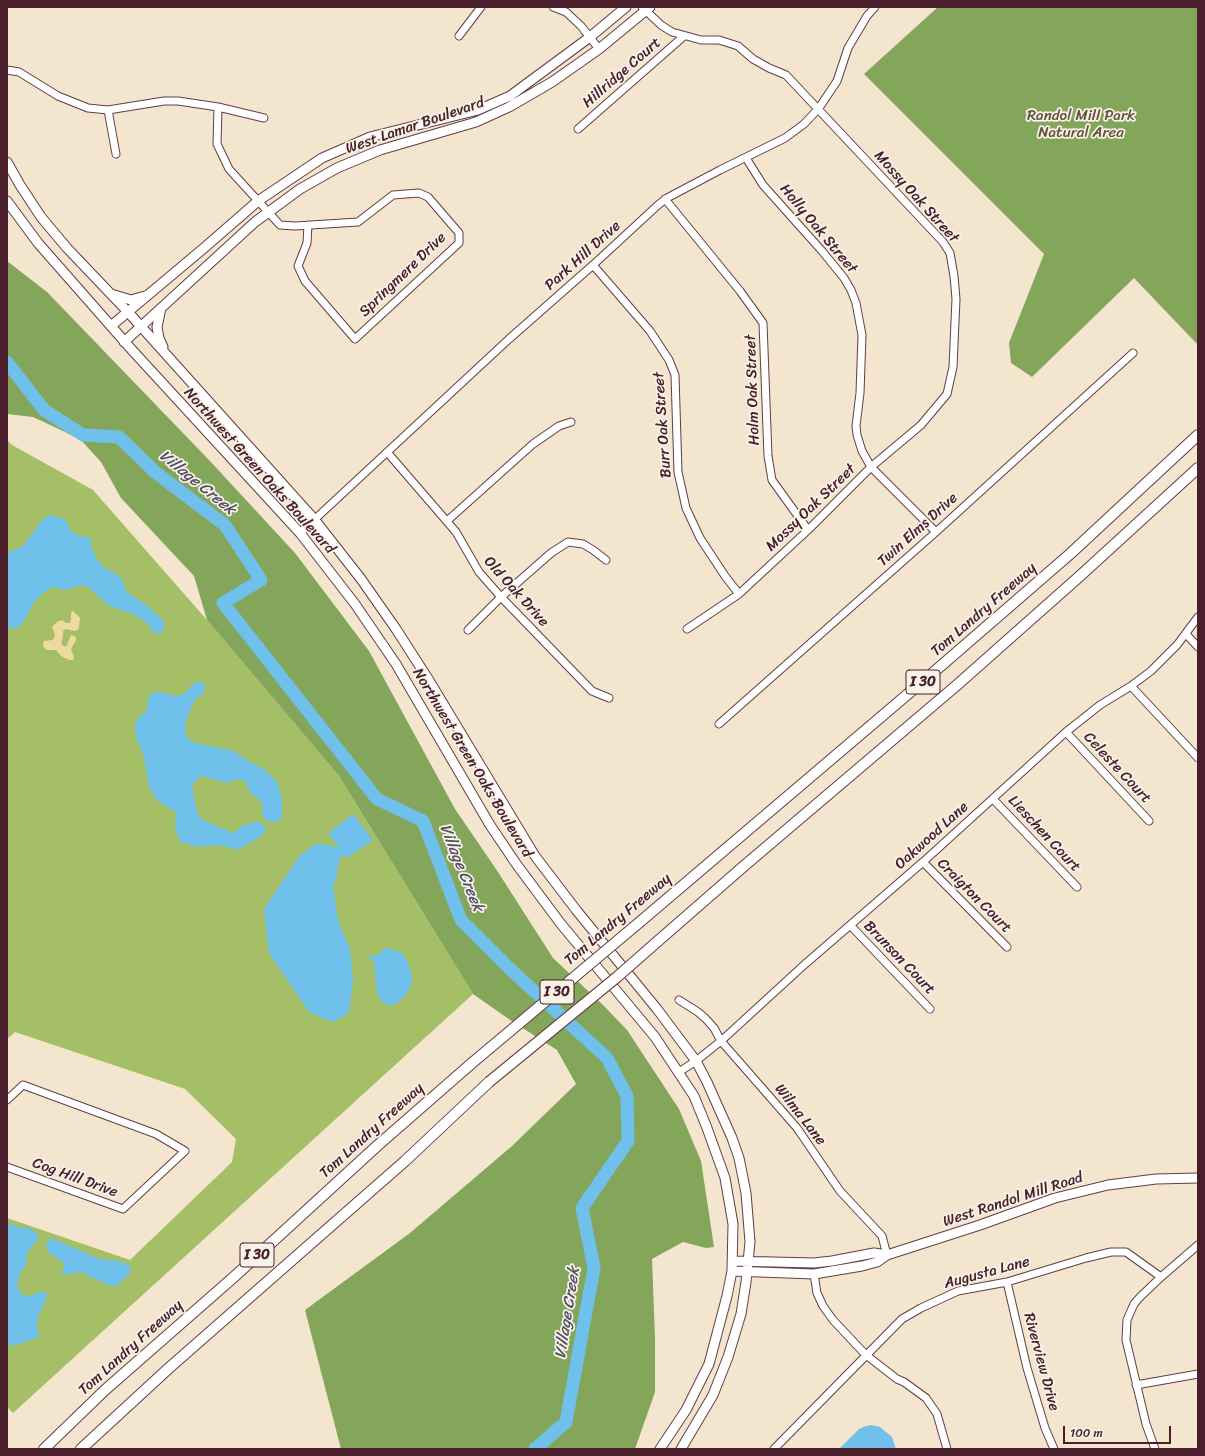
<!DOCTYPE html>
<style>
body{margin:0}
#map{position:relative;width:1205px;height:1456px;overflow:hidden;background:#f4e5cf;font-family:Sriracha,sans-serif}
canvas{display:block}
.frame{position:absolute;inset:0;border:8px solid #4a1f2b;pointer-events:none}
.scale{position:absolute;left:1063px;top:1426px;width:108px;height:18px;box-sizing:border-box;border:2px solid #4a1f2b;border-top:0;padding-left:5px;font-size:12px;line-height:14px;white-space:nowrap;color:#4a1f2b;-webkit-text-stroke:3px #f7f3e8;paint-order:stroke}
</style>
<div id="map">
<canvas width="1205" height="1456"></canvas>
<div class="frame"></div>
<div class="scale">100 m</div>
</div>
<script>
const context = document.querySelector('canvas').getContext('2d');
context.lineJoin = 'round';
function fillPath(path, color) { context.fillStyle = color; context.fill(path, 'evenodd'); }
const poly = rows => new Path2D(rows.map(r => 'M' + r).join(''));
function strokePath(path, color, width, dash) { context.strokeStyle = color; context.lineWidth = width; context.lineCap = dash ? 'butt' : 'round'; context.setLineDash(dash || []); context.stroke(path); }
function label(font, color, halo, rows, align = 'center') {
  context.font = font + ' Sriracha,sans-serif'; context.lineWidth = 3.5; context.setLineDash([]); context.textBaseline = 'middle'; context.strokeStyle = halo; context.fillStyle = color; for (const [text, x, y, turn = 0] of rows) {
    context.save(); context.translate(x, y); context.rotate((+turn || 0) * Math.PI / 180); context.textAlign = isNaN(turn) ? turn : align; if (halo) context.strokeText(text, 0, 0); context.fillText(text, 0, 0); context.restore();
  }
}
const green = poly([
 [7,440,12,445,93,490,207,620,339,776,473,994,13,1413,7,1407,7,1218,130,1260,232,1162,236,1139,185,1089,15,1032,7,1039]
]);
const forest = poly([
 [938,7,1198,7,1198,345,1134,278,1032,377,1011,363,1009,343,1044,254,864,74],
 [7,261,47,292,209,460,295,553,369,651,455,809,498,872,553,958,604,1006,627,1030,679,1109,701,1161,714,1247,706,1248,683,1242,652,1259,655,1338,655,1392,635,1449,341,1449,305,1310,410,1233,512,1146,576,1084,557,1050,513,1022,473,994,339,776,207,620,194,576,121,498,101,462,80,439,33,417,7,414]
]);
const sand = poly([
 [73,611,80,618,79,627,78,630,74,631,66,629,63,631,63,637,61,644,64,646,66,647,70,637,72,635,76,637,76,640,71,649,74,657,73,660,69,660,61,656,56,650,47,650,44,648,43,644,44,641,52,640,54,638,55,635,52,627,57,622,62,620,66,623,70,623,71,620,71,612]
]);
const water = poly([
 [51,515,65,519,72,532,79,536,88,537,91,540,91,546,97,559,104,568,115,573,121,578,127,592,146,605,164,621,163,632,154,633,148,624,135,615,108,605,88,587,80,585,65,590,52,587,42,594,34,602,26,618,20,626,15,629,9,627,7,625,7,553,23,546,43,519],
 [197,682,202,682,205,687,203,694,195,700,190,710,185,725,186,735,191,742,234,751,248,761,264,769,278,783,282,800,282,818,273,823,265,819,262,814,263,806,259,799,251,794,245,781,236,779,227,783,202,776,195,781,192,787,197,812,201,819,233,833,242,826,258,821,265,826,265,832,260,837,244,846,240,850,218,845,196,847,179,841,175,826,176,813,173,810,158,801,153,794,149,787,143,753,136,738,135,726,138,718,147,710,148,697,152,693,159,692,177,696,185,693,193,684],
 [353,814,373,840,347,858,343,854,338,864,337,875,333,887,339,924,350,948,353,980,349,1013,333,1022,309,1012,269,953,264,909,300,855,316,844,328,845,339,848,328,833],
 [386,948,401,952,408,962,412,976,411,986,405,996,398,1002,391,1006,383,1003,377,994,374,961,369,958,369,955,376,956],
 [7,1222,21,1228,30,1228,37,1234,39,1239,31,1247,26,1256,27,1264,21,1271,17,1285,20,1292,27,1297,42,1291,47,1293,46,1299,38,1317,37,1325,39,1337,14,1346,7,1343],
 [51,1238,100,1259,120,1261,130,1266,131,1270,128,1275,118,1285,110,1286,81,1272,64,1275,62,1271,64,1267,64,1263,48,1252,46,1246,48,1241],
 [871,1425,880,1427,892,1437,896,1449,839,1449,858,1430,863,1427]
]);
const river = poly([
 [7,362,44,410,83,435,119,437,155,472,225,525,261,580,223,603,377,799,423,821,461,920,509,968,607,1058,627,1096,628,1141,582,1208,594,1268,566,1422,535,1449]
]);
const minor = poly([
 [553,7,566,12,581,26,599,49],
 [642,7,661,25,672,32,701,40,719,40,738,46,753,59,769,68,786,75,943,242,950,253,954,276,956,299,953,367,947,394,921,425,871,467,808,530,739,594,687,629],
 [459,36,481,7],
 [7,70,19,72,58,96,88,108,108,110,164,101,178,101,218,107,264,118],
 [218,107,217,144,229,169,280,225,295,226,358,222,393,195,419,193,428,197,459,233,459,243,355,339,305,281,298,266,307,243,308,225],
 [108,110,116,154],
 [578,129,684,36],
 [746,158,763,185,822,251,844,278,851,290,856,303,862,335,860,393,856,426,857,435,862,451,871,467,936,532],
 [665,199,740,291,763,323,768,456,772,480,808,530],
 [593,265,650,331,669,360,675,375,678,472,686,508,700,538,725,576,739,594],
 [387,452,456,532,479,572,501,597,592,691,609,698],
 [447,521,533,444,559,426,571,422],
 [300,533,509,339,593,265,658,205,667,198,720,170,785,138,804,124,819,108,837,81,848,48,867,16,875,7],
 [468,630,501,597,551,553,568,542,583,544,593,550,606,560],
 [1186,634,1198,647],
 [1131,686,1198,758],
 [719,724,936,532,1133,353],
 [1066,732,1149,821],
 [993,799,1077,887],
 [923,862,1007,947],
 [850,925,930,1009],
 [679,1000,698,1012,706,1019,714,1028,721,1041,797,1128,840,1191,882,1236,887,1255],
 [679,1072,696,1061,721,1041,804,965,923,862,1066,732,1100,705,1131,686,1151,671,1177,645,1198,617],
 [7,1100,23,1085,156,1134,185,1151,123,1209,7,1167],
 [814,1274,817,1293,823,1306,833,1320,866,1355,897,1379,904,1382,926,1398,937,1414,947,1449],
 [1007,1282,1027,1368,1045,1428,1054,1449],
 [1136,1385,1198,1374],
 [774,1449,902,1319,921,1308,958,1291,1007,1282,1086,1258,1111,1252,1126,1252,1161,1277],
 [1155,1449,1146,1424,1126,1340,1127,1320,1134,1304,1140,1297,1161,1277,1198,1245]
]);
const major = poly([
 [7,162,20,185,41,217,67,248,128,312,314,519,361,579,396,629,430,682,535,856,577,911,657,1009,696,1061,707,1082,732,1138,739,1158,746,1193,750,1242,746,1282,741,1314,728,1357,713,1395,681,1449],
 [7,201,38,243,132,350,300,533,355,604,396,664,490,825,517,865,561,924,655,1037,694,1096,707,1128,725,1178,733,1224,732,1271,727,1296,709,1364,686,1410,660,1449],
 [111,294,131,300,145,296],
 [161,308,157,327,159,338,163,347],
 [111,326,204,248,258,201,322,158,370,137,478,110,510,96,590,37,626,7],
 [124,342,255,222,300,189,337,168,380,150,476,122,509,107,552,82,599,49,650,7],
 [732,1261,814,1263,832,1261,874,1253,887,1255],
 [732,1271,814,1274,862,1266,877,1262,887,1255,980,1225,1055,1198,1108,1185,1156,1179,1198,1178]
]);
const highway = poly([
 [641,921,942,665,1070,554,1198,435],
 [658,941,744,866,957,685,1081,575,1198,468],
 [44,1449,105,1390,235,1276,377,1146,472,1063],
 [81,1449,169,1368,405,1161,489,1082]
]);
const highwayBridge = poly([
 [472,1063,641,921],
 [489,1082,617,977,658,941]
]);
const shields = [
 [923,682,34],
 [557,992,34],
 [257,1255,34]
];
const shieldNames = [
 ["I 30",923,682],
 ["I 30",557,992],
 ["I 30",257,1255]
];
const streetNames = [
 ["Hillridge Court",622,73,-41],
 ["West Lamar Boulevard",415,126,-19],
 ["Mossy Oak Street",916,197,48],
 ["Holly Oak Street",818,229,50],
 ["Park Hill Drive",583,256,-42],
 ["Springmere Drive",403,275,-44],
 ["Holm Oak Street",753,390,-92],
 ["Burr Oak Street",663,425,-94],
 ["Northwest Green Oaks Boulevard",259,471,48],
 ["Mossy Oak Street",811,508,-44],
 ["Twin Elms Drive",918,530,-42],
 ["Old Oak Drive",516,592,48],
 ["Tom Landry Freeway",984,610,-41],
 ["Northwest Green Oaks Boulevard",472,763,59],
 ["Celeste Court",1117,768,47],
 ["Lieschen Court",1044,834,47],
 ["Oakwood Lane",932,836,-42],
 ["Craigton Court",974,896,45],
 ["Tom Landry Freeway",618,920,-40],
 ["Brunson Court",899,958,46],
 ["Wilma Lane",800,1115,52],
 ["Tom Landry Freeway",372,1131,-42],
 ["Cog Hill Drive",75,1178,20],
 ["West Randol Mill Road",1013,1200,-18],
 ["Augusta Lane",987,1273,-15],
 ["Tom Landry Freeway",131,1348,-42],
 ["Riverview Drive",1041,1362,75]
];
const parkNames = [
 ["Randol Mill Park",1081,116],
 ["Natural Area",1081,133]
];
const waterNames = [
 ["Village Creek",197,483,39],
 ["Village Creek",461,868,68],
 ["Village Creek",568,1313,-81]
];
fillPath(green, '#a4bf66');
fillPath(forest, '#83a65b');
fillPath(sand, '#eeda9e');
fillPath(water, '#6fc0ea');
strokePath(river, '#6fc0ea', 13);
strokePath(minor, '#643d44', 9);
strokePath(major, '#643d44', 11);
strokePath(highway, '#643d44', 12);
strokePath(minor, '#fff', 7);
strokePath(major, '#fff', 9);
strokePath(highway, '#fff', 10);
strokePath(highwayBridge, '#643d44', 12, []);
strokePath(highwayBridge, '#fff', 10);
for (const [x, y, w] of shields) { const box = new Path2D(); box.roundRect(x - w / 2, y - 12, w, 24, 3); context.fillStyle = '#f7f3e8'; context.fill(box); strokePath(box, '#4a1f2b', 1); }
label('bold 14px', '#4a1f2b', null, shieldNames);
label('15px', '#4a1f2b', '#f7f3e8', streetNames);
label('15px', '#654f3d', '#f7f3e8', parkNames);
label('italic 16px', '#554f64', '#f7f3e8', waterNames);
</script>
